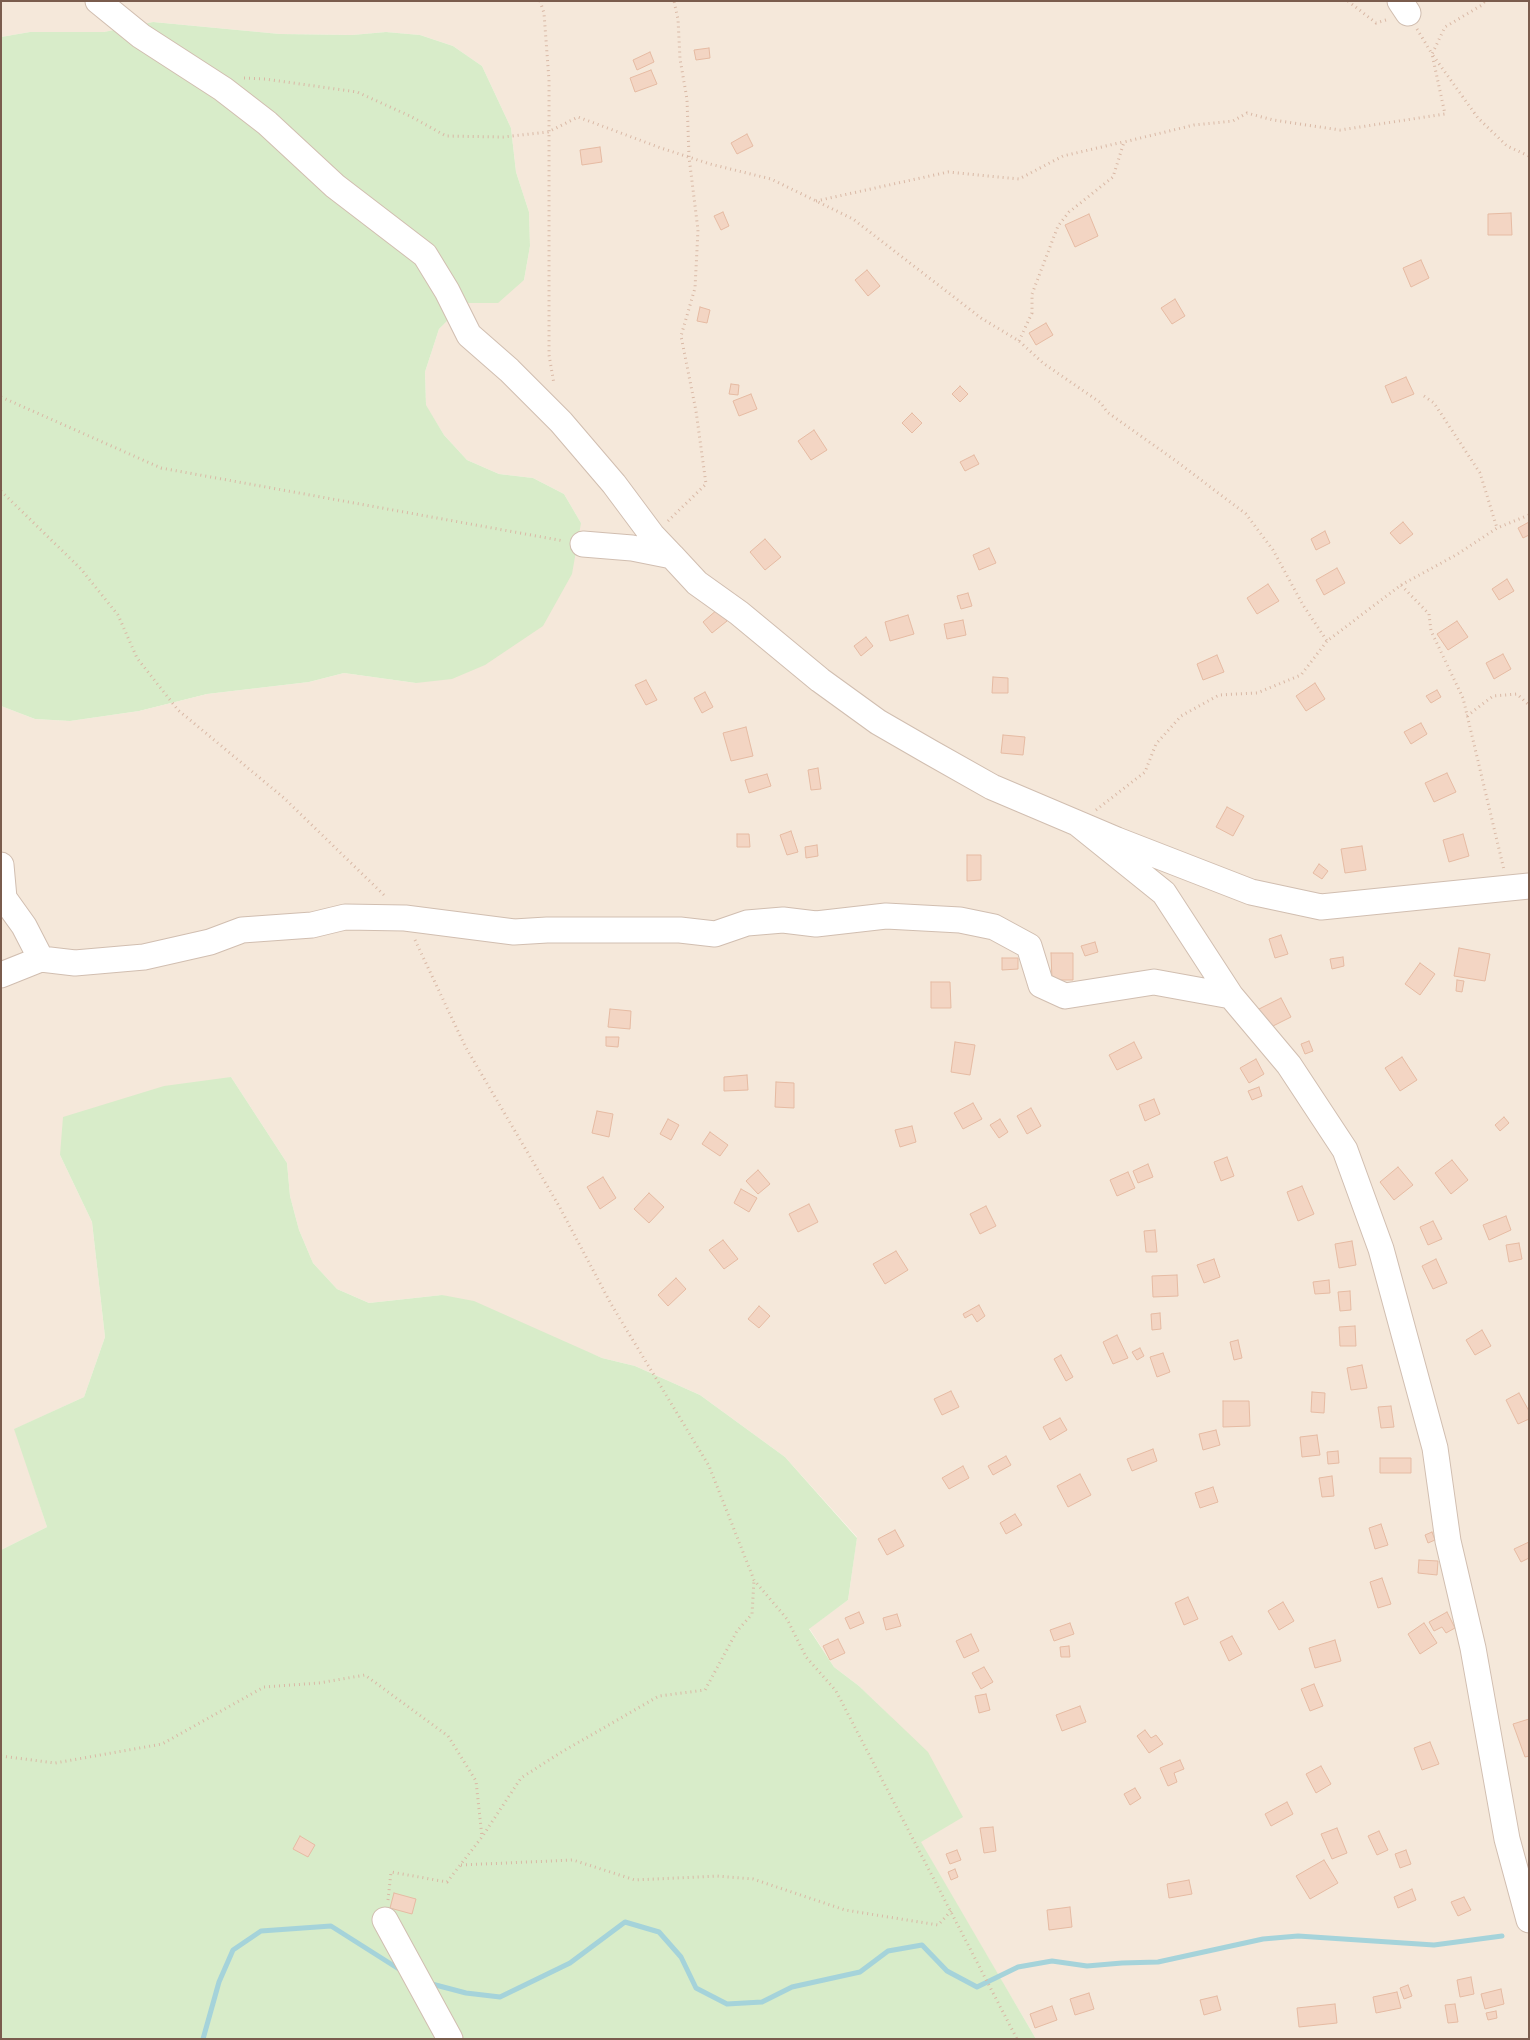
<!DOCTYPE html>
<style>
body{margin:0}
#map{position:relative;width:1530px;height:2040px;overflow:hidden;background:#fdf6ec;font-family:Signika,sans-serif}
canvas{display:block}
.frame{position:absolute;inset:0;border:2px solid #7a5c4d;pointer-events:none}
</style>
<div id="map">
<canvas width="1530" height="2040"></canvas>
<div class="frame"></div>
</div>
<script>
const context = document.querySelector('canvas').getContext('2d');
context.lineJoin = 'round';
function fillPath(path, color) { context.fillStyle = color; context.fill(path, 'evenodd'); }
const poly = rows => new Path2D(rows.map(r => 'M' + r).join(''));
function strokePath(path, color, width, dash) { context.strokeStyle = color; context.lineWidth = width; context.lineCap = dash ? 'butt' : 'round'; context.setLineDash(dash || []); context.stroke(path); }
const residential = poly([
 [1,1,1529,1,1529,2039,1036,2039,920,1842,891,1717,859,1686,834,1667,809,1628,848,1600,857,1537,785,1457,700,1395,635,1366,602,1358,442,1295,369,1303,337,1289,313,1263,299,1230,290,1196,287,1163,231,1077,60,1155,92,1222,105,1337,84,1397,15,1429,47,1527,1,1550,1,706,35,719,70,721,139,711,207,694,309,682,344,673,416,683,581,523,564,494,533,478,499,474,467,460,444,435,426,406,425,372,439,329,465,302,524,280,530,246,529,212,516,172,511,128,482,66,453,46,420,35,386,32,352,35,280,34,153,22,104,32,30,32,1,37]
]);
const green = poly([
 [153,22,280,34,352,35,386,32,420,35,453,46,482,66,511,128,516,172,529,212,530,246,524,280,498,303,465,303,439,329,425,372,426,405,444,435,467,460,499,474,533,478,564,494,581,523,572,574,543,626,485,665,452,679,416,683,344,673,309,682,207,694,139,711,70,721,35,719,1,706,1,37,30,32,104,32],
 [231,1077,287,1163,290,1196,299,1230,313,1263,337,1289,369,1303,442,1295,474,1301,602,1358,635,1366,700,1395,785,1457,857,1538,848,1600,809,1629,834,1667,859,1686,928,1752,963,1817,921,1842,1036,2039,1,2039,1,1550,47,1527,14,1429,84,1397,105,1337,92,1222,60,1155,63,1117,164,1086]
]);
const stream = poly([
 [428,1983,466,1993,500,1997,570,1963,625,1922,659,1932,681,1957,696,1988,727,2004,762,2002,792,1987,860,1972,888,1951,922,1945,947,1971,977,1987,1018,1967,1052,1961,1087,1966,1122,1963,1158,1962,1263,1939,1298,1936,1434,1945,1502,1936],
 [203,2039,219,1982,233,1950,261,1931,331,1926,402,1971]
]);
const building = poly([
 [709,48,710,58,696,60,694,50,709,48],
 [650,52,654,62,637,70,633,60,650,52],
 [651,70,657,84,635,92,630,78,651,70],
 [747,134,753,146,737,154,731,143,747,134],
 [600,147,602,162,582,165,580,150,600,147],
 [723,212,729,226,721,230,714,216,723,212],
 [1511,213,1512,235,1488,235,1488,214,1511,213],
 [1089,214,1098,236,1075,247,1065,225,1089,214],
 [1421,260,1429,278,1411,287,1403,268,1421,260],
 [867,270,880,286,868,296,855,280,867,270],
 [1175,299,1185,316,1172,324,1161,308,1175,299],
 [700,307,710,310,707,323,697,321,700,307],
 [1046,323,1053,335,1036,345,1029,333,1046,323],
 [1406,377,1414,394,1392,403,1385,386,1406,377],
 [731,384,739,385,738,395,729,394,731,384],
 [960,386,968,394,960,402,952,394,960,386],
 [751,394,757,409,739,416,733,401,751,394],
 [912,413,922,423,912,433,902,423,912,413],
 [814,430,827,450,811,460,798,441,814,430],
 [974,455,979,464,965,471,960,462,974,455],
 [1403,522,1413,534,1400,544,1390,533,1403,522],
 [1529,522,1529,535,1523,538,1518,528,1529,522],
 [1325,531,1330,543,1316,550,1311,539,1325,531],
 [765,539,781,557,765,570,750,552,765,539],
 [989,548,996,563,979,570,973,555,989,548],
 [1337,568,1345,583,1324,595,1316,580,1337,568],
 [1507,579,1514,591,1499,600,1492,589,1507,579],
 [1268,584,1279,601,1257,614,1247,598,1268,584],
 [968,593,972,606,961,609,957,596,968,593],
 [718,609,727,621,712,633,703,622,718,609],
 [908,615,914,634,890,641,885,622,908,615],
 [963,620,966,635,947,639,944,624,963,620],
 [1457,621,1468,637,1448,650,1437,634,1457,621],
 [866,637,873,646,861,656,854,646,866,637],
 [1503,654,1511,669,1494,679,1486,663,1503,654],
 [1217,655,1224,672,1203,680,1197,664,1217,655],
 [993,677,1008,678,1008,693,992,693,993,677],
 [646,680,657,700,646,705,635,685,646,680],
 [1315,683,1325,699,1306,711,1296,696,1315,683],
 [1437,690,1441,697,1431,703,1426,696,1437,690],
 [705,692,713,707,702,713,694,698,705,692],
 [1421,723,1427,734,1411,744,1404,732,1421,723],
 [746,727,753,756,731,761,723,733,746,727],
 [1003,735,1025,737,1023,755,1001,753,1003,735],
 [818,768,821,789,811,790,808,770,818,768],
 [1447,773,1456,792,1434,802,1425,783,1447,773],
 [767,774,771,786,749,793,745,780,767,774],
 [1227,807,1244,816,1233,836,1216,827,1227,807],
 [791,831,798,852,787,855,780,835,791,831],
 [737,834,749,834,750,847,737,847,737,834],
 [1463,834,1469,856,1449,862,1443,840,1463,834],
 [817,845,818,856,806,858,805,847,817,845],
 [1362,846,1366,870,1345,873,1341,849,1362,846],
 [967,855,981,855,981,880,967,881,967,855],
 [1319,864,1328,871,1322,879,1313,873,1319,864],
 [1281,935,1288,954,1275,958,1269,939,1281,935],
 [1095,942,1098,952,1085,956,1081,946,1095,942],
 [1459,948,1490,954,1485,981,1454,976,1459,948],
 [1051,953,1073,953,1073,980,1052,980,1051,953],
 [1343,957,1344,966,1332,969,1330,959,1343,957],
 [1002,958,1018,958,1018,969,1002,970,1002,958],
 [1420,963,1435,974,1420,995,1405,984,1420,963],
 [1457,980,1464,981,1462,992,1456,991,1457,980],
 [931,982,950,982,951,1008,931,1008,931,982],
 [1281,998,1291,1017,1265,1030,1255,1011,1281,998],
 [610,1009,631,1011,630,1029,608,1027,610,1009],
 [606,1037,619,1037,618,1047,606,1046,606,1037],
 [1309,1041,1313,1051,1305,1054,1301,1044,1309,1041],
 [955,1042,975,1045,970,1075,951,1072,955,1042],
 [1134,1042,1142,1058,1117,1070,1109,1055,1134,1042],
 [1402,1057,1417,1080,1400,1091,1385,1068,1402,1057],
 [1256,1059,1264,1074,1249,1083,1240,1068,1256,1059],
 [747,1075,748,1090,724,1091,724,1077,747,1075],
 [776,1082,794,1083,794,1108,775,1107,776,1082],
 [1259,1087,1262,1096,1252,1100,1248,1091,1259,1087],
 [1154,1099,1160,1114,1145,1121,1139,1105,1154,1099],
 [973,1103,982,1119,963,1129,954,1113,973,1103],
 [1031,1108,1041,1126,1027,1134,1017,1116,1031,1108],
 [597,1111,613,1114,609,1137,592,1133,597,1111],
 [1504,1117,1509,1123,1500,1131,1495,1125,1504,1117],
 [668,1119,679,1125,671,1140,660,1134,668,1119],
 [1000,1119,1008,1132,999,1138,990,1125,1000,1119],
 [912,1126,916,1142,900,1147,895,1130,912,1126],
 [710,1132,728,1145,720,1156,702,1144,710,1132],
 [1227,1157,1234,1176,1221,1181,1214,1162,1227,1157],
 [1452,1160,1468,1180,1451,1194,1435,1173,1452,1160],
 [1148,1164,1153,1177,1138,1183,1133,1171,1148,1164],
 [1398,1167,1413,1185,1394,1200,1380,1182,1398,1167],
 [758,1170,770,1184,758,1194,746,1181,758,1170],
 [1128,1172,1135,1188,1117,1196,1110,1180,1128,1172],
 [603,1177,616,1198,600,1209,587,1187,603,1177],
 [1302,1186,1314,1214,1298,1221,1287,1192,1302,1186],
 [741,1189,757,1198,749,1212,734,1203,741,1189],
 [649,1193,664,1207,649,1223,634,1209,649,1193],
 [809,1204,818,1222,798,1232,789,1214,809,1204],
 [986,1206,996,1226,980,1234,970,1214,986,1206],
 [1506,1216,1511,1230,1489,1240,1483,1225,1506,1216],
 [1433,1221,1442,1239,1428,1245,1420,1227,1433,1221],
 [1155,1230,1157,1252,1146,1252,1144,1231,1155,1230],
 [723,1240,738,1259,724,1269,709,1250,723,1240],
 [1352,1241,1356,1265,1339,1268,1335,1244,1352,1241],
 [1519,1243,1522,1259,1509,1262,1506,1245,1519,1243],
 [896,1251,908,1270,885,1284,873,1264,896,1251],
 [1214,1259,1220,1277,1204,1283,1197,1265,1214,1259],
 [1436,1259,1447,1283,1433,1289,1422,1266,1436,1259],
 [1177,1275,1178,1296,1153,1297,1152,1276,1177,1275],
 [676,1278,686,1289,668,1306,658,1295,676,1278],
 [1329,1280,1330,1293,1315,1294,1313,1282,1329,1280],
 [1350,1291,1351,1310,1340,1311,1338,1292,1350,1291],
 [979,1305,985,1316,977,1322,972,1314,965,1318,963,1314,979,1305],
 [759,1306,770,1316,759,1328,748,1319,759,1306],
 [1160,1313,1161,1329,1152,1330,1151,1314,1160,1313],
 [1355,1326,1356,1346,1340,1346,1339,1327,1355,1326],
 [1482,1330,1491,1346,1475,1355,1466,1340,1482,1330],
 [1117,1335,1128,1358,1113,1364,1103,1342,1117,1335],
 [1238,1340,1242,1358,1234,1360,1230,1342,1238,1340],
 [1140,1348,1144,1356,1137,1360,1132,1352,1140,1348],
 [1163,1353,1170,1372,1157,1377,1150,1357,1163,1353],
 [1061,1355,1073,1377,1066,1381,1054,1359,1061,1355],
 [1362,1365,1367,1388,1351,1390,1347,1368,1362,1365],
 [951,1391,959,1407,942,1415,934,1399,951,1391],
 [1312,1392,1325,1393,1324,1413,1311,1412,1312,1392],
 [1519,1393,1529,1411,1529,1419,1518,1424,1506,1400,1519,1393],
 [1223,1401,1249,1401,1250,1426,1223,1427,1223,1401],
 [1391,1406,1394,1427,1381,1428,1378,1407,1391,1406],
 [1060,1418,1067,1430,1050,1440,1043,1427,1060,1418],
 [1216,1430,1220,1445,1203,1450,1199,1434,1216,1430],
 [1317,1435,1320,1455,1302,1457,1300,1437,1317,1435],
 [1153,1449,1157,1461,1132,1471,1127,1459,1153,1449],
 [1338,1451,1339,1463,1328,1464,1327,1452,1338,1451],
 [1006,1456,1011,1465,993,1475,988,1466,1006,1456],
 [1380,1458,1411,1458,1411,1473,1380,1473,1380,1458],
 [963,1466,969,1478,949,1489,942,1478,963,1466],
 [1080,1474,1091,1495,1068,1507,1057,1486,1080,1474],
 [1332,1476,1334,1496,1322,1497,1319,1478,1332,1476],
 [1213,1487,1218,1502,1200,1508,1195,1493,1213,1487],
 [1015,1514,1022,1525,1006,1534,1000,1523,1015,1514],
 [1381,1524,1388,1545,1375,1549,1369,1528,1381,1524],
 [895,1530,904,1546,887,1555,878,1539,895,1530],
 [1432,1532,1435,1540,1428,1543,1425,1535,1432,1532],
 [1529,1542,1529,1558,1521,1562,1514,1549,1529,1542],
 [1419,1560,1438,1561,1437,1575,1418,1573,1419,1560],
 [1382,1578,1391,1604,1378,1608,1370,1582,1382,1578],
 [1188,1597,1198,1619,1184,1625,1175,1603,1188,1597],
 [1283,1602,1294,1621,1279,1630,1268,1611,1283,1602],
 [859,1612,864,1623,850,1629,845,1618,859,1612],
 [1447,1612,1455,1628,1446,1633,1442,1627,1434,1631,1429,1622,1447,1612],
 [897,1614,901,1626,886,1630,883,1618,897,1614],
 [1070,1623,1074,1634,1054,1641,1050,1630,1070,1623],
 [1424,1623,1437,1643,1420,1654,1408,1634,1424,1623],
 [971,1634,979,1651,964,1658,956,1641,971,1634],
 [1232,1636,1242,1654,1229,1661,1220,1642,1232,1636],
 [838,1639,845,1653,830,1660,823,1646,838,1639],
 [1335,1640,1341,1661,1315,1668,1309,1648,1335,1640],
 [1069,1646,1070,1657,1061,1657,1060,1647,1069,1646],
 [984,1667,993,1682,981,1689,972,1673,984,1667],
 [1314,1684,1323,1706,1310,1711,1301,1689,1314,1684],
 [986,1694,990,1710,979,1713,975,1696,986,1694],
 [1080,1706,1086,1722,1062,1731,1056,1715,1080,1706],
 [1529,1719,1529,1756,1525,1757,1513,1724,1529,1719],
 [1145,1730,1151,1738,1156,1735,1163,1744,1149,1753,1137,1736,1145,1730],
 [1430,1742,1439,1764,1422,1770,1414,1748,1430,1742],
 [1180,1760,1184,1769,1174,1773,1177,1782,1168,1786,1160,1768,1180,1760],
 [1321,1766,1331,1784,1316,1793,1306,1774,1321,1766],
 [1135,1788,1141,1798,1130,1805,1124,1794,1135,1788],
 [1287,1802,1293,1814,1271,1826,1265,1814,1287,1802],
 [993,1827,996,1851,984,1853,980,1828,993,1827],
 [1337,1828,1347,1853,1332,1859,1321,1834,1337,1828],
 [1379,1831,1388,1850,1377,1855,1368,1836,1379,1831],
 [300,1836,315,1845,308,1857,293,1849,300,1836],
 [957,1850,961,1860,950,1864,946,1854,957,1850],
 [1406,1850,1411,1864,1400,1868,1395,1854,1406,1850],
 [1324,1860,1338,1883,1310,1899,1296,1876,1324,1860],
 [955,1869,958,1877,951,1880,948,1872,955,1869],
 [1189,1880,1192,1894,1169,1898,1167,1884,1189,1880],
 [1412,1889,1416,1900,1398,1908,1394,1897,1412,1889],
 [394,1893,416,1899,412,1914,390,1908,394,1893],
 [1464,1897,1471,1910,1458,1916,1451,1902,1464,1897],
 [1070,1907,1072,1927,1049,1930,1047,1910,1070,1907],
 [1471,1977,1474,1994,1460,1997,1457,1980,1471,1977],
 [1408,1985,1412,1996,1404,1999,1400,1988,1408,1985],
 [1501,1989,1504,2004,1485,2009,1481,1994,1501,1989],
 [1397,1992,1401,2008,1376,2013,1373,1997,1397,1992],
 [1089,1993,1094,2009,1075,2015,1070,1999,1089,1993],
 [1217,1996,1221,2010,1204,2015,1200,2000,1217,1996],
 [1335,2004,1337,2023,1299,2027,1297,2008,1335,2004],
 [1455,2004,1458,2022,1448,2023,1445,2005,1455,2004],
 [1052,2006,1057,2020,1035,2028,1030,2014,1052,2006],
 [1496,2011,1497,2018,1488,2020,1486,2013,1496,2011]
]);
const path = poly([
 [540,1,544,13,549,80,549,355,554,384],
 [1348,1,1376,23,1389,19],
 [1417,29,1432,54,1445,27,1482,5,1485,1],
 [244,78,265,79,357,92,410,116,446,136,503,137,548,132,578,117,661,148,710,164,771,179,853,219,981,318,1019,341,1043,363,1101,403,1107,412,1176,461,1246,514,1273,550,1303,605,1327,641,1401,585,1429,614,1431,631,1463,698,1504,870],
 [816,201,948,172,1019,179,1063,156,1123,142],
 [1019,341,1032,313,1032,294,1058,226,1069,212,1113,177,1124,142,1194,125,1233,121,1247,113,1273,120,1340,130,1445,114,1432,54,1478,118,1507,146,1529,156],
 [1424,396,1434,403,1480,473,1497,528],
 [1,397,161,468,564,541],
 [1,491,81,569,118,615,137,658,178,710,284,798,385,896],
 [668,521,706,484,696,411,681,336,695,288,698,230,689,157,687,99,680,59,678,19,674,1],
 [1401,585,1456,555,1497,528,1529,515],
 [1467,716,1493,696,1517,694,1529,705],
 [1096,810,1145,772,1156,744,1181,716,1219,695,1257,693,1301,675,1327,641],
 [415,940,465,1046,559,1206,611,1304,709,1466,754,1580,787,1619,806,1657,836,1691,1017,2039],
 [1,1756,55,1763,162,1744,264,1687,319,1683,365,1675,448,1736,476,1781,482,1837],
 [461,1865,573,1860,635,1880,717,1876,753,1879,845,1910,938,1925,952,1910],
 [388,1900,391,1872,447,1882,482,1837,521,1778,560,1753,659,1696,705,1690,737,1631,752,1614,754,1580]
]);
const minor = poly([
 [98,1,141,36,223,89,267,123,335,186,425,255,447,291,469,335,509,370,561,422,614,484,652,535,672,556],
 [1400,1,1408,13],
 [583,544,632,548,672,556,697,583,739,613,820,680,878,722,930,752,992,787,1117,840,1251,892,1321,907,1529,886],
 [1077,823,1164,893,1231,996,1289,1065,1345,1150,1381,1249,1435,1448,1448,1541,1473,1648,1507,1839,1529,1920],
 [1,865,4,898,24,926,41,959],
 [1,975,41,959,75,963,144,957,210,942,242,930,312,925,345,917,405,918,514,932,547,930,680,930,715,934,747,923,783,920,816,924,886,916,960,920,994,927,1029,946,1041,985,1065,996,1154,982,1231,996],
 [385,1920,450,2039]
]);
fillPath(residential, '#f5e8da');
fillPath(green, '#d8ecc9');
strokePath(stream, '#a5d3da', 5);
fillPath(building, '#f3d5c3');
strokePath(building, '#e6bba3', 1);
strokePath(minor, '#d1beb0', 27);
strokePath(path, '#d9b8a5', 3, [1, 4]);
strokePath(minor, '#fff', 25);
</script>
